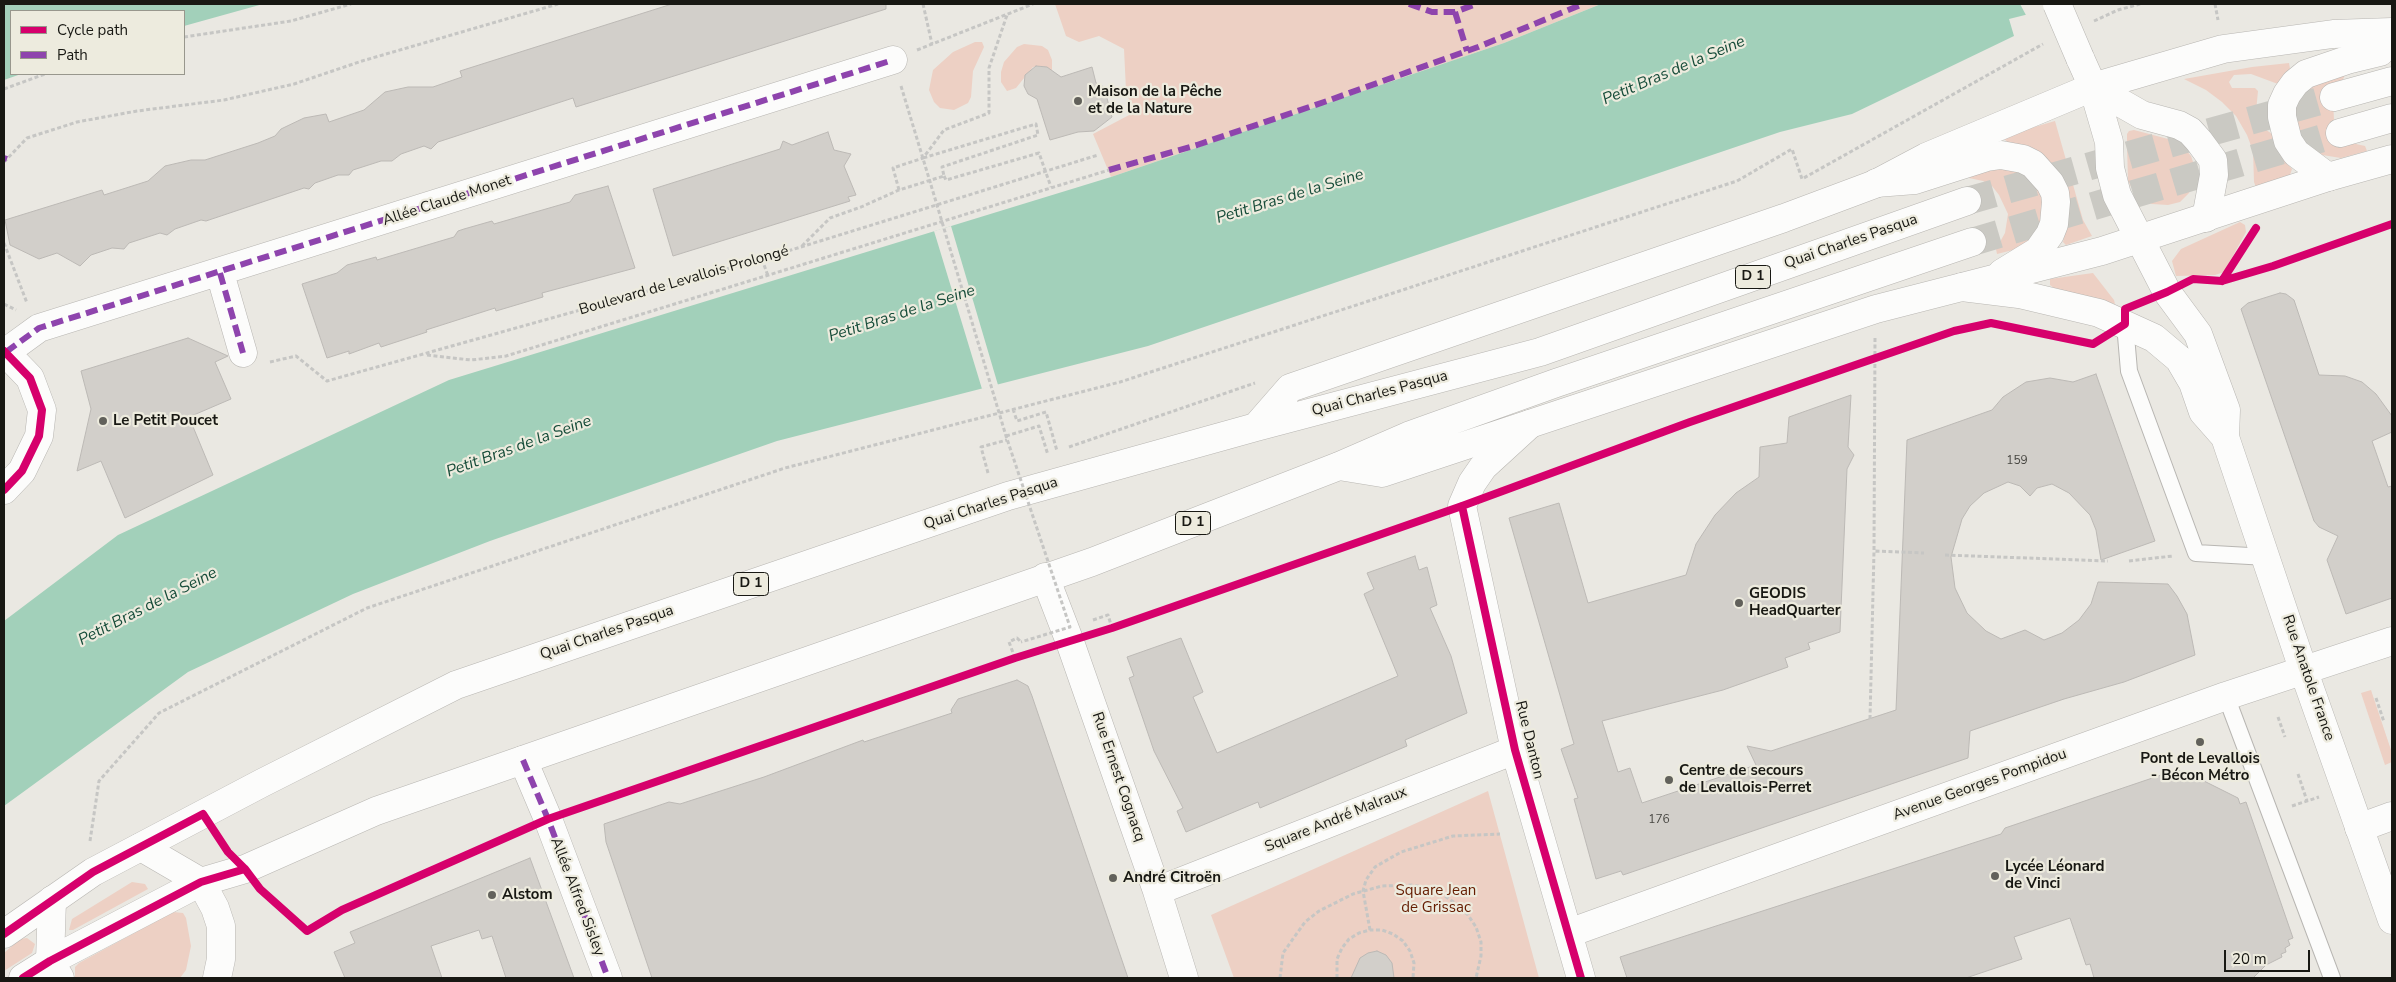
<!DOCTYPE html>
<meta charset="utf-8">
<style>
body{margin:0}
#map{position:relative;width:2396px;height:982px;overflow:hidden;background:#eae8e2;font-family:"Nunito Sans",sans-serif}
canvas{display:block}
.frame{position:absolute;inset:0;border:5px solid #181813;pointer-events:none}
.legend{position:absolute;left:10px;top:10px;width:175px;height:65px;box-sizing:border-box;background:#edebde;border:1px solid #98978d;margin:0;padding:6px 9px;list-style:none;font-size:15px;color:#181813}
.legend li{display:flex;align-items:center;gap:10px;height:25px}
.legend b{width:25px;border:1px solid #98978d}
.scale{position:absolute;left:2224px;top:950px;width:86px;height:22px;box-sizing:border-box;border:2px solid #181813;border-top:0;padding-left:6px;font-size:15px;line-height:18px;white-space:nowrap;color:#181813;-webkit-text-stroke:4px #edebde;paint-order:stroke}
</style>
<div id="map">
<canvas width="2396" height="982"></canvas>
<div class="frame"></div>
<ul class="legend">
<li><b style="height:6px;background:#d6006c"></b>Cycle path</li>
<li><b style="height:6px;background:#8e44ad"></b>Path</li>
</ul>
<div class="scale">20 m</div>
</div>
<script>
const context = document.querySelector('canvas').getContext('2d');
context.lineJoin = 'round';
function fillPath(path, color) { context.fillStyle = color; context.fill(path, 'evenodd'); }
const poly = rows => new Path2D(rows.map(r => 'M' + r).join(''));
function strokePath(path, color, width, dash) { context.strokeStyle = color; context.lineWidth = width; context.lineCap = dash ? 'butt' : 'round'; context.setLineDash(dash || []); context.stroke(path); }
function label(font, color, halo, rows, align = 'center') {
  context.font = font + ' "Nunito Sans",sans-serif'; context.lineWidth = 4.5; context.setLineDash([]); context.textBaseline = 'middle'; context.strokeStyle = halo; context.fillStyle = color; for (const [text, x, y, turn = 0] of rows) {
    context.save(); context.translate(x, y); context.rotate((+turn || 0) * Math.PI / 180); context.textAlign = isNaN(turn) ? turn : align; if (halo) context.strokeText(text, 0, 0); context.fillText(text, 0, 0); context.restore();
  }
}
const green = poly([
 [1055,4,1601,4,1504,43,1111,177,1093,134,1133,113,1126,90,1124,49,1099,36,1079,42,1066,36],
 [975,42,982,42,984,47,973,71,971,97,968,103,954,110,940,108,934,102,929,90,933,70,953,52],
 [1024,44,1042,46,1048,50,1052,60,1052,71,1042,66,1033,67,1016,88,1007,91,1001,82,1001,72,1004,62,1017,47],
 [2289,63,2290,69,2278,84,2251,74,2234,75,2229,82,2232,88,2255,88,2258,91,2255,122,2272,134,2279,154,2292,169,2290,175,2256,187,2254,182,2253,151,2247,135,2236,116,2222,102,2206,90,2184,79,2252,67],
 [2345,75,2333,101,2334,120,2346,138,2356,144,2365,146,2367,151,2341,158,2316,154,2299,139,2293,112,2307,85],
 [2055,121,2083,220,2092,236,2066,245,2063,242,2071,209,2064,182,2058,171,2044,157,2010,144,2004,139,2007,135],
 [2134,130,2172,140,2181,144,2191,156,2195,168,2195,180,2189,193,2180,202,2168,205,2152,204,2143,200,2133,190,2128,181,2127,145,2127,134,2129,131],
 [2001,166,2022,172,2038,187,2043,200,2045,212,2035,238,2017,249,1997,254,1996,249,2005,233,2008,214,1999,195,1992,186,1983,181,1969,178,1969,174],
 [2240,222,2245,225,2246,232,2224,272,2215,275,2176,276,2172,261,2181,249],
 [2093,273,2114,300,2115,304,2055,289,2050,285,2050,279],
 [2371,690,2392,753,2392,762,2385,765,2361,693],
 [1488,791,1539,978,1234,978,1211,915],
 [132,882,145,884,148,889,73,930,69,930,72,919],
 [173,912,183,913,186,918,191,946,186,970,180,978,75,978,75,967,79,963],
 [27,938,35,944,32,953,4,971,4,953,20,939]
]);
const water = poly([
 [4,4,263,4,184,26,184,11,11,11,11,74,21,74,4,80],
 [1601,4,2069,4,2009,19,2014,36,1852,114,1780,132,1148,346,777,441,490,541,353,594,188,672,4,806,4,621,118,535,449,380,1111,177,1504,43]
]);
const pier = poly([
 [2020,4,2072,4,2070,6,2027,17],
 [951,226,998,385,982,389,934,231]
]);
const building = poly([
 [672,4,886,4,886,9,576,107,573,98,438,142,431,149,424,146,401,154,392,161,381,161,353,170,349,175,338,175,315,183,309,189,304,188,206,221,201,220,175,229,167,235,160,233,129,243,124,249,112,248,91,255,80,266,57,253,39,259,10,245,5,220,102,190,104,195,148,181,165,166,191,160,205,160,258,143,275,136,281,129,304,118,326,114,329,122,364,110,385,92,408,87,433,87,462,77,460,71,672,4],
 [1036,66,1047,67,1061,77,1092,67,1096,83,1104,87,1112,117,1094,131,1078,132,1050,140,1037,99,1028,94,1024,86,1025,75,1036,66],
 [828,132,834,150,851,154,844,166,856,195,848,197,850,201,673,256,653,189,780,149,783,141,792,145,828,132],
 [608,186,635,268,542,293,543,297,496,311,495,308,426,330,427,332,381,347,379,343,349,354,349,351,327,358,302,284,337,273,347,265,376,257,377,260,454,237,458,231,464,229,492,221,494,224,570,202,575,195,608,186],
 [2280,293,2286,294,2294,300,2319,375,2345,376,2362,382,2376,394,2392,416,2392,432,2372,441,2388,487,2392,486,2392,598,2346,614,2327,560,2338,536,2319,527,2314,521,2241,309,2248,303,2280,293],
 [188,338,228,356,215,362,231,399,189,417,213,475,125,518,101,461,77,471,91,409,81,371,188,338],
 [2096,374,2155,541,2101,560,2096,530,2090,515,2069,493,2052,484,2037,488,2030,496,2020,486,2008,482,1984,493,1970,506,1962,519,1951,557,1955,588,1967,613,1986,631,2001,639,2025,630,2044,640,2062,633,2079,620,2091,604,2098,582,2168,584,2177,596,2187,614,2195,655,2124,682,2064,699,1970,731,1968,758,1623,875,1621,871,1596,879,1574,799,1578,798,1561,749,1574,744,1509,518,1559,503,1588,603,1686,575,1696,544,1715,515,1736,493,1759,477,1760,447,1787,443,1789,417,1851,395,1848,447,1854,455,1847,469,1840,632,1808,643,1810,649,1785,658,1788,667,1723,690,1602,721,1618,772,1630,768,1642,803,1756,765,1747,746,1771,751,1896,710,1907,440,1992,410,2003,397,2026,382,2050,378,2073,382,2096,374],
 [1415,556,1419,570,1427,567,1437,605,1430,608,1451,656,1467,713,1405,740,1407,746,1260,808,1258,802,1186,832,1177,811,1183,808,1154,751,1129,678,1134,676,1127,657,1181,638,1203,692,1193,697,1217,753,1398,676,1364,594,1374,589,1367,573,1415,556],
 [1017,680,1028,686,1032,696,1128,978,652,978,606,842,604,824,669,802,680,804,764,777,863,740,864,742,952,713,951,710,958,699,1017,680],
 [2179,769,2181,774,2188,773,2238,798,2240,804,2246,802,2293,938,2288,940,2290,945,2285,948,2286,952,2281,954,2282,957,2266,965,2253,978,2094,978,2090,964,2086,965,2070,918,2014,937,2022,959,1966,978,1627,978,1620,957,2001,834,2005,828,2179,769],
 [530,858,574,978,506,978,492,936,482,939,479,930,431,946,442,978,345,978,334,952,355,943,350,932,530,858],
 [1377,951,1386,955,1392,963,1394,978,1351,978,1360,958,1368,953,1377,951]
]);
const primaryTunnel = poly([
 [1967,201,2334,97],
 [1972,242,2340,133]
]);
const path = poly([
 [923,4,932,44],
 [2215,4,2218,20],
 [2094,21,2118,10,2140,4],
 [184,37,291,21,351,4],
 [917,50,1033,4],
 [901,86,931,185],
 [4,89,45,74],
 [4,162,27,138,77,122,137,111,224,100,294,84,362,61,558,4],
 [944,176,946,180,1039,153,1051,187],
 [899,190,893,168,923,158,944,130,989,113,989,68,1007,15],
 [4,243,27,303],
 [802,246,830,218,861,207,899,190,944,176,942,167,1038,135,1036,124,923,158],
 [762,259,768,276],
 [4,304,16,310],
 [1875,338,1874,551,1924,553],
 [427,355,471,360,506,356,1109,170],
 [270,362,296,356,327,381,762,259,1098,155],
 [1013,409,1017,421,1046,412,1057,451],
 [1006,436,1039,426,1048,455],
 [1069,447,1255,383],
 [988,473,981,447,1007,440],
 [1945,555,2108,561],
 [2129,561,2173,556],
 [1093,620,1108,615,1112,628],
 [1015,658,1009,642,1017,638,1021,642],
 [2376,698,2384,722],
 [2278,717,2285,737],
 [1870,719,1874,551],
 [2298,774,2307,801],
 [2292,806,2319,797],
 [90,841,99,781,159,713,367,608,785,468,1120,382,1737,181,1792,149,1802,179,2043,44],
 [264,893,290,916],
 [1370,930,1363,891,1366,880,1375,867,1401,852,1453,836,1500,834],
 [1280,978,1283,953,1305,922,1319,911,1353,894,1382,886,1413,885,1439,892,1458,905,1468,915,1476,927,1481,942,1481,956,1476,978],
 [1337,978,1337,959,1342,948,1349,939,1359,933,1370,930,1382,930,1393,934,1403,941,1410,951,1414,963,1413,978]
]);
const lane = poly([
 [2125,324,2129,371,2196,553,2267,557],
 [2226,696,2332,978]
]);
const street = poly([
 [2328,177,2296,153,2288,141,2282,117,2282,105,2287,94,2295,83,2306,74,2347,60,2380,52,2392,34],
 [1876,183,1915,180,1987,157,2001,155,2023,159,2033,164,2050,183,2055,193,2056,202,2054,224,2050,234,2038,251,2002,273],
 [220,273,243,353],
 [4,351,30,378,42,410,39,436,22,471,4,490],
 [6,352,39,328,893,60],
 [1530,424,1483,467,1472,483,1462,506,1515,750,1581,978],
 [1045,577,1070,642,1157,891,1184,978],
 [523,760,548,819,608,978],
 [2359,828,2392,816],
 [1157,891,1515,750],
 [1569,933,2226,696,2392,641]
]);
const secondary = poly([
 [2080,58,2093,87,2109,142,2110,168,2117,195,2167,292,2198,334,2226,410,2225,437,2303,669,2392,920],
 [2093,87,2142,115,2179,125,2190,131,2199,141,2213,160,2214,175,2206,218],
 [1962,287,2019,294,2099,313,2154,338,2179,359,2193,383,2203,412,2225,437],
 [141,847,201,882,215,908,221,926,221,959,217,978],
 [52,900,50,961,60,978]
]);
const primary = poly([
 [2334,97,2392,81],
 [2340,133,2392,118],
 [1256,427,1290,388,1784,218,1875,184,1926,157,2093,87,2223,49,2333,34,2392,32],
 [1339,466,1382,473,1876,309,2102,251,2328,177,2392,159],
 [4,934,93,872,262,783,456,685,1008,496,1256,427,1540,352,1967,201],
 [23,978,50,961,201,882,245,869,376,811,1092,562,1339,466,1408,436,1556,383,1972,242]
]);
const pathBridge = poly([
 [931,185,1006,436,1070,627,1021,642]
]);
const secondaryBridge = poly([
 [2057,4,2080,58]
]);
const quiet = poly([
 [1409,4,1432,12,1455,12,1476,4],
 [1455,12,1467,51],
 [4,158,7,159],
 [1109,170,1197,145,1327,101,1478,47,1583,4],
 [220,273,243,353],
 [6,352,39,328,893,60],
 [523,760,548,819,608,978]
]);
const cycleway = poly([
 [2222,281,2256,228],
 [4,351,30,378,42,410,39,436,22,471,4,490],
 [1462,506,1515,750,1581,978],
 [4,934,93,872,203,814,228,852,245,869,260,889,307,931,342,910,548,819,1015,658,1112,628,1462,506,1690,422,1954,331,1991,323,2093,344,2125,324,2125,309,2167,292,2193,279,2222,281,2273,266,2392,224],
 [23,978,50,961,201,882,245,869]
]);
const markers = [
 [1078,101,5,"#62615b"],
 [103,421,5,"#62615b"],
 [1739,603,5,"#62615b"],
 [2200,742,5,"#62615b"],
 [1669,780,5,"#62615b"],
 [1995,876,5,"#62615b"],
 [1113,878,5,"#62615b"],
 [492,895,5,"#62615b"]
];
const numberNames = [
 ["159",2017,461],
 ["176",1659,820]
];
const shields = [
 [1753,277,35],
 [1193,523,35],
 [751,584,35]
];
const shieldNames = [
 ["D 1",1753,277],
 ["D 1",1193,523],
 ["D 1",751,584]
];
const poiNames = [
 ["Maison de la Pêche",1088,92],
 ["et de la Nature",1088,109],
 ["Le Petit Poucet",113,421],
 ["GEODIS",1749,594],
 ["HeadQuarter",1749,611],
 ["Pont de Levallois",2200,759,"center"],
 ["- Bécon Métro",2200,776,"center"],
 ["Centre de secours",1679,771],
 ["de Levallois-Perret",1679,788],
 ["Lycée Léonard",2005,867],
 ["de Vinci",2005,884],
 ["André Citroën",1123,878],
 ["Alstom",502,895]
];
const streetNames = [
 ["Allée Claude Monet",447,201,-18],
 ["Quai Charles Pasqua",1851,242,-19],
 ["Boulevard de Levallois Prolongé",684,281,-16],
 ["Quai Charles Pasqua",1380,394,-15],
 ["Quai Charles Pasqua",991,504,-18],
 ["Quai Charles Pasqua",607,633,-19],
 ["Rue Anatole France",2308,678,71],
 ["Rue Danton",1529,740,76],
 ["Rue Ernest Cognacq",1118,777,71],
 ["Avenue Georges Pompidou",1980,785,-20],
 ["Square André Malraux",1336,820,-22],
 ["Allée Alfred Sisley",577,897,69]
];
const parkNames = [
 ["Square Jean",1436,891],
 ["de Grissac",1436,908]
];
const waterNames = [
 ["Petit Bras de la Seine",1674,71,-23],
 ["Petit Bras de la Seine",1290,197,-17],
 ["Petit Bras de la Seine",902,314,-18],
 ["Petit Bras de la Seine",519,447,-20],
 ["Petit Bras de la Seine",148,607,-27]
];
fillPath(green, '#edd0c4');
fillPath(water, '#a2d0ba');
fillPath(pier, '#eae8e2');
fillPath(building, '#d2cfca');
strokePath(building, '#bcb9b5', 1);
strokePath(primaryTunnel, '#cac9c3', 28, [28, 14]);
strokePath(lane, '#b8b6b2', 18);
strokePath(street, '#b8b6b2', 29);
strokePath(secondary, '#b8b6b2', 29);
strokePath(primary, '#b8b6b2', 29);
strokePath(path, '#c6c6c4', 3, [4, 2.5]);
strokePath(lane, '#fcfcfb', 16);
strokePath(street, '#fcfcfb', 28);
strokePath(secondary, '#fcfcfb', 28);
strokePath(primary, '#fcfcfb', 28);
strokePath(secondaryBridge, '#b8b6b2', 29, []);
strokePath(pathBridge, '#c6c6c4', 3, [4, 2.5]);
strokePath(secondaryBridge, '#fcfcfb', 28);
strokePath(quiet, '#8e44ad', 6, [12, 6]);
strokePath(cycleway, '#d6006c', 8);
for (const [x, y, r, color] of markers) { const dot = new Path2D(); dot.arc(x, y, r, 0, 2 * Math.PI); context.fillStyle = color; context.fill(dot); strokePath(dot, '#edebde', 2); }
label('12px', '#484742', null, numberNames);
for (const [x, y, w] of shields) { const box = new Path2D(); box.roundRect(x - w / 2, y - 11.5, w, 23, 4); context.fillStyle = '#edebde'; context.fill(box); strokePath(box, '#181813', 1); }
label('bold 14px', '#181813', null, shieldNames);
label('bold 15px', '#181813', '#edebde', poiNames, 'left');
label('15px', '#181813', '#edebde', streetNames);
label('15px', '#651c00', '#edebde', parkNames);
label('italic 16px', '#164c39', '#edebde', waterNames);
</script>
